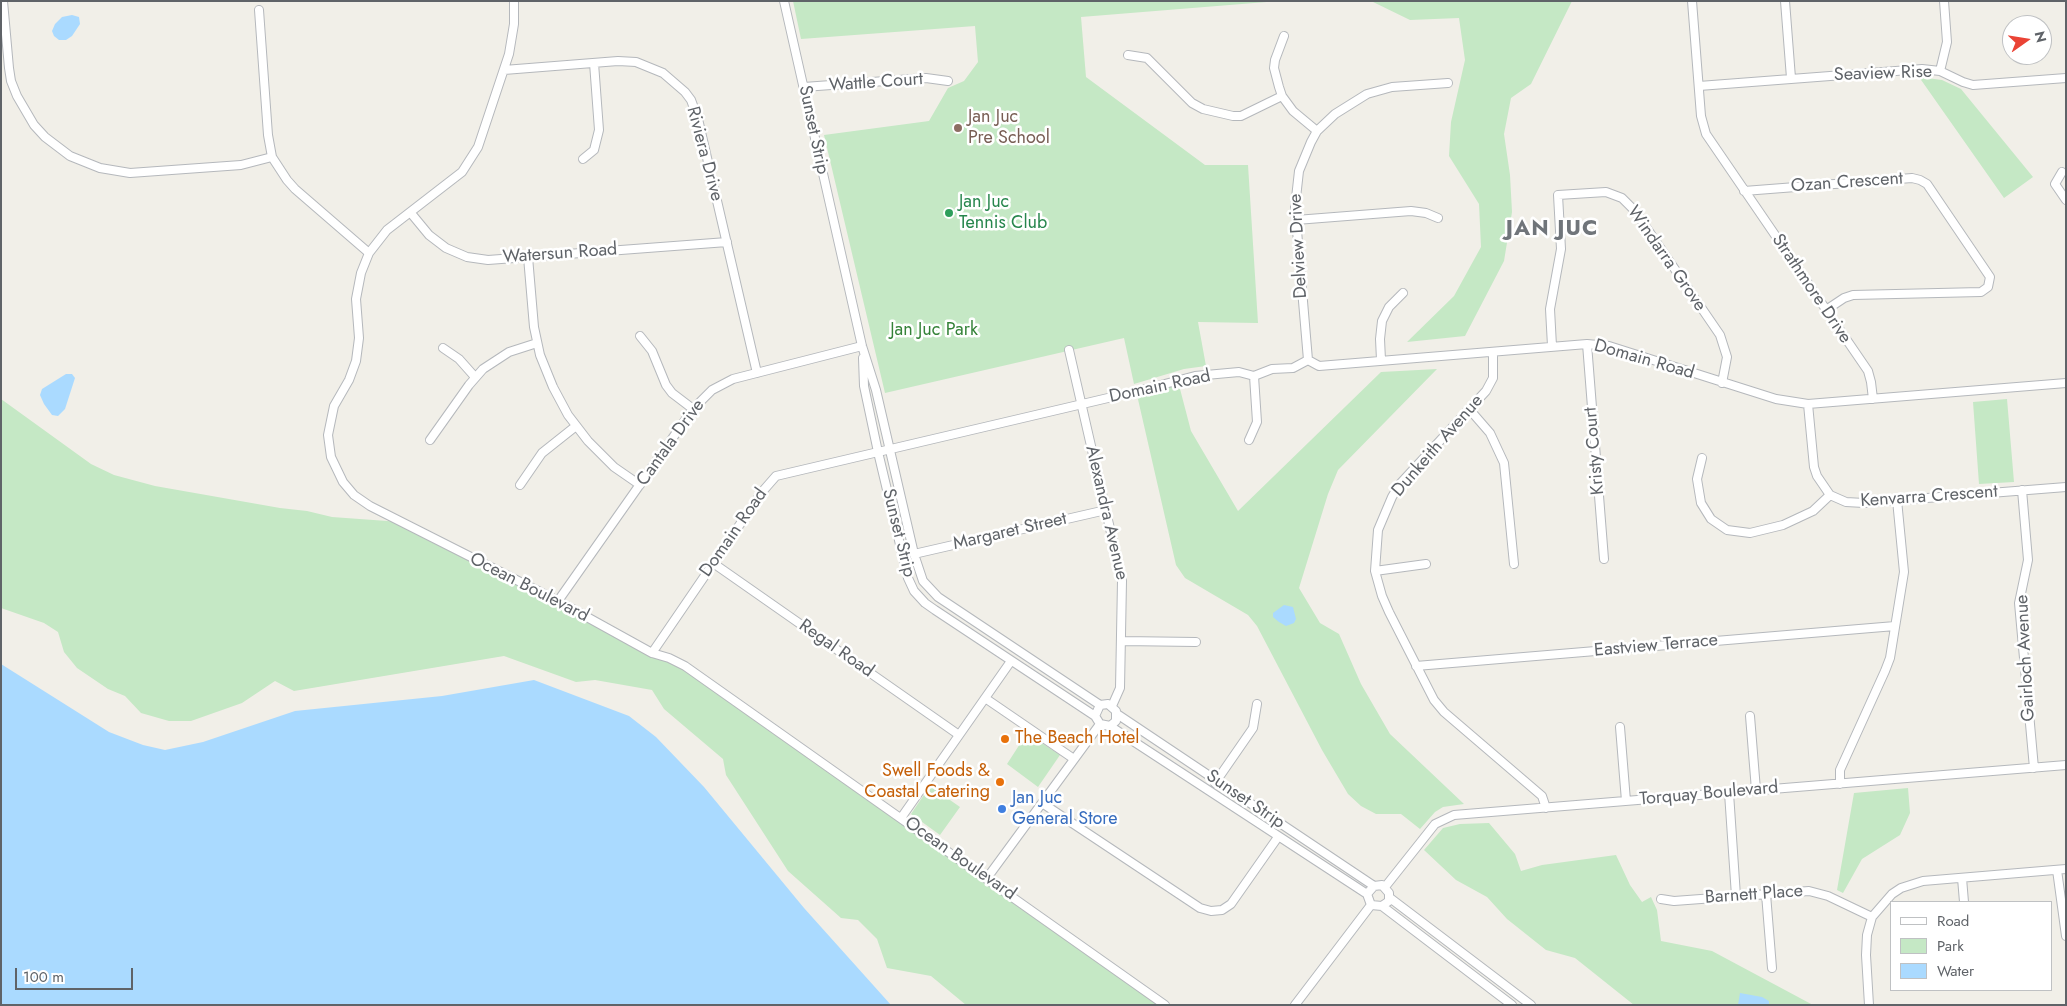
<!DOCTYPE html>
<style>
body{margin:0}
#map{position:relative;width:2067px;height:1006px;overflow:hidden;background:#f1efe8;font-family:Jost,sans-serif}
canvas{display:block}
.frame{position:absolute;inset:0;border:2px solid #5f6368;pointer-events:none}
.legend{position:absolute;left:1890px;top:901px;width:162px;height:90px;box-sizing:border-box;background:#fff;border:1px solid #bfc1c3;margin:0;padding:6px 9px;list-style:none;font-size:15px;color:#5f6368}
.legend li{display:flex;align-items:center;gap:10px;height:25px}
.legend b{width:25px;border:1px solid #bfc1c3}
.north{position:absolute;left:2002px;top:15px;width:50px;height:50px;box-sizing:border-box;background:#fff;border:1px solid #bfc1c3;border-radius:50%;rotate:77deg;font-size:14px;font-weight:700;line-height:20px;text-align:center;color:#5f6368}
.north::after{content:'';display:block;margin:auto;width:18px;height:22px;background:#ea4335;clip-path:polygon(50% 0,100% 100%,50% 72%,0 100%)}
.scale{position:absolute;left:15px;top:968px;width:118px;height:22px;box-sizing:border-box;border:2px solid #5f6368;border-top:0;padding-left:6px;font-size:15px;line-height:18px;white-space:nowrap;color:#5f6368;-webkit-text-stroke:4px #fff;paint-order:stroke}
</style>
<div id="map">
<canvas width="2067" height="1006"></canvas>
<div class="frame"></div>
<ul class="legend">
<li><b style="height:6px;background:#fff"></b>Road</li>
<li><b style="height:14px;background:#c5e8c5"></b>Park</li>
<li><b style="height:14px;background:#aadaff"></b>Water</li>
</ul>
<div class="north">N</div>
<div class="scale">100 m</div>
</div>
<script>
const context = document.querySelector('canvas').getContext('2d');
context.lineJoin = 'round';
function fillPath(path, color) { context.fillStyle = color; context.fill(path, 'evenodd'); }
const poly = rows => new Path2D(rows.map(r => 'M' + r).join(''));
function strokePath(path, color, width, dash) { context.strokeStyle = color; context.lineWidth = width; context.lineCap = dash ? 'butt' : 'round'; context.setLineDash(dash || []); context.stroke(path); }
function label(font, color, halo, rows, align = 'center') {
  context.font = font + ' Jost,sans-serif'; context.lineWidth = 5; context.setLineDash([]); context.textBaseline = 'middle'; context.strokeStyle = halo; context.fillStyle = color; for (const [text, x, y, turn = 0] of rows) {
    context.save(); context.translate(x, y); context.rotate((+turn || 0) * Math.PI / 180); context.textAlign = isNaN(turn) ? turn : align; if (halo) context.strokeText(text, 0, 0); context.fillText(text, 0, 0); context.restore();
  }
}
const green = poly([
 [793,1,1279,1,1081,17,1086,77,1205,165,1248,165,1258,323,1198,322,1206,366,1184,369,1134,384,1124,338,885,393,824,135,929,121,948,88,964,81,978,62,975,26,801,39],
 [1371,1,1572,1,1531,84,1511,98,1504,134,1510,175,1512,212,1504,261,1465,336,1407,342,1454,296,1481,247,1479,204,1449,156,1451,122,1465,60,1459,18,1410,20],
 [1919,77,1942,80,1961,89,2033,177,2004,198],
 [1437,369,1338,470,1328,494,1299,588,1320,623,1339,634,1361,684,1390,734,1464,804,1443,807,1435,812,1420,829,1401,814,1376,814,1361,806,1348,794,1322,750,1257,626,1248,615,1185,578,1176,565,1137,395,1179,385,1191,431,1238,511,1381,372],
 [1,399,91,464,114,475,155,486,280,508,307,511,332,517,401,522,669,658,1165,1005,966,1005,931,976,887,968,877,939,858,920,841,918,788,871,726,775,723,759,664,709,652,690,595,680,576,682,504,656,294,691,275,681,242,703,191,721,169,721,141,713,125,696,108,689,77,668,64,652,58,632,44,623,1,608],
 [2007,399,2014,482,1979,484,1973,402],
 [1027,733,1060,755,1038,787,1007,764],
 [930,786,960,807,940,835,911,814],
 [1908,788,1910,813,1900,835,1862,859,1843,893,1837,890,1854,793],
 [1489,823,1515,854,1521,871,1542,865,1616,855,1630,885,1642,902,1651,897,1657,910,1661,941,1712,951,1813,1005,1634,1005,1575,958,1546,950,1507,919,1487,897,1456,880,1424,850,1443,828,1460,824]
]);
const water = poly([
 [72,15,79,17,80,24,72,36,66,40,59,40,54,36,52,31,55,24,62,17],
 [66,374,72,374,75,378,65,409,58,416,52,415,44,404,40,395,42,389],
 [1284,605,1293,607,1296,619,1294,623,1286,626,1279,622,1273,617,1273,613],
 [1,664,109,732,143,745,165,750,203,742,295,711,442,696,534,680,629,716,656,737,704,787,804,908,891,1005,1,1005],
 [1740,993,1762,997,1769,1001,1769,1005,1738,1005]
]);
const minor = poly([
 [3,1,9,68,11,81,17,96,34,125,45,137,70,156,100,168,130,173,241,165,272,157,287,180,295,189,369,253],
 [514,1,514,24,509,54,478,147,462,172,387,230,369,253,361,273,356,299,359,338,356,361,349,380,334,406,328,435,331,457,343,482,354,495,370,506,558,601,652,653,669,658,685,666,1165,1005],
 [784,1,862,346,876,390,914,554,923,581,938,597,1100,705],
 [1692,1,1701,116,1706,134,1868,371,1871,382,1873,399],
 [1785,1,1791,78],
 [259,10,268,135,272,157],
 [1284,36,1275,60,1274,68,1279,87,1282,96,1293,111,1317,131],
 [1128,55,1147,58,1192,103,1203,109,1233,116,1241,116,1282,96],
 [504,70,618,61,636,62,663,73,685,92,691,100,698,119,757,373],
 [1940,71,1947,42,1944,1],
 [1699,86,1922,69,1940,71,1963,82,1973,85,2066,78],
 [804,87,926,78,948,81],
 [583,159,594,150,599,130,594,63],
 [2062,172,2055,184,2066,200],
 [1744,191,1912,178,1920,180,1927,184,1990,277,1988,287,1981,292,1853,295,1844,298,1826,310],
 [410,212,429,235,446,248,467,257,488,260,727,242],
 [1296,220,1411,211,1426,213,1438,218],
 [528,257,534,327,540,355,553,387,568,415,588,441,614,467,640,485],
 [640,336,652,351,666,385,672,393,693,409],
 [1587,344,1604,559],
 [1552,346,1550,309,1561,249,1558,195,1606,192,1622,198,1635,211,1720,335,1727,357,1722,383],
 [443,348,459,359,475,377],
 [1069,350,1122,581,1120,688,1112,706],
 [1493,352,1493,378,1486,391,1399,485,1392,497,1378,530,1375,571,1382,596,1389,612,1434,700,1444,712,1542,796,1546,808],
 [863,358,864,386,878,452,908,578,914,591,925,603,935,610,1095,716],
 [1308,360,1295,207,1299,171,1311,142,1317,131,1335,114,1367,94,1392,87,1448,83],
 [1381,360,1380,339,1382,321,1389,307,1403,293],
 [1808,404,1814,467,1817,476,1830,495,1846,502,1864,503,2066,487],
 [1470,410,1490,433,1504,463,1514,564],
 [430,440,469,385,483,369,509,352,537,343],
 [1249,440,1257,422,1254,376],
 [1702,458,1697,479,1701,503,1711,519,1727,530,1750,533,1783,525,1813,511,1830,495],
 [520,485,542,453,576,426],
 [2022,490,2028,560,2019,603,2034,768],
 [914,554,1106,510],
 [713,563,959,735],
 [1375,571,1426,564],
 [558,601,693,409,712,390,733,379,862,346],
 [1122,641,1196,642],
 [652,653,762,492,776,476,1142,390,1195,376,1239,372,1254,376,1272,369,1293,368,1308,360,1319,366,1587,344,1609,346,1776,399,1808,404,2066,383],
 [1416,666,1895,626],
 [985,698,1074,759],
 [1117,714,1374,886],
 [1750,716,1756,790],
 [1110,726,1116,721,1116,711,1108,704,1100,705,1095,716,1100,724,1110,726,1367,894],
 [1620,727,1626,801],
 [1215,783,1253,728,1257,704],
 [1840,784,1840,770,1885,671,1890,658,1904,572,1897,500],
 [1729,793,1736,896],
 [1042,803,1200,908,1211,911,1222,910,1231,904,1278,837],
 [901,818,1011,661],
 [2057,870,2066,936],
 [987,878,1100,724],
 [1962,878,1964,902],
 [1385,887,1435,824,1454,815,2066,765],
 [1766,894,1772,968],
 [1390,898,1531,1005],
 [1661,899,1674,901,1809,891,1828,896,1872,917],
 [1382,906,1389,901,1389,893,1382,885,1374,886,1367,894,1371,905,1382,906,1512,1005],
 [1295,1005,1371,905],
 [1869,1005,1866,955,1867,935,1872,917,1892,894,1901,888,1923,881,2066,869]
]);
const markers = [
 [958,128,5,"#8d6e63"],
 [949,213,5,"#2e9e5b"],
 [1005,739,5,"#e8710a"],
 [1000,782,5,"#e8710a"],
 [1002,809,5,"#3f7fe0"]
];
const streetNames = [
 ["Seaview Rise",1883,74,-2],
 ["Wattle Court",876,83,-4],
 ["Sunset Strip",813,130,78],
 ["Riviera Drive",704,154,75],
 ["Ozan Crescent",1847,183,-4],
 ["Delview Drive",1299,246,-93],
 ["Watersun Road",560,254,-4],
 ["Windarra Grove",1666,259,55],
 ["Strathmore Drive",1811,289,56],
 ["Domain Road",1644,360,16],
 ["Domain Road",1160,387,-12],
 ["Cantala Drive",671,443,-54],
 ["Dunkeith Avenue",1438,446,-49],
 ["Kristy Court",1595,451,-95],
 ["Kenvarra Crescent",1929,497,-4],
 ["Alexandra Avenue",1106,513,77],
 ["Margaret Street",1010,532,-13],
 ["Domain Road",734,533,-55],
 ["Sunset Strip",898,533,76],
 ["Ocean Boulevard",529,588,27],
 ["Eastview Terrace",1656,646,-5],
 ["Regal Road",836,649,35],
 ["Gairloch Avenue",2026,658,-93],
 ["Torquay Boulevard",1709,794,-5],
 ["Sunset Strip",1245,800,34],
 ["Ocean Boulevard",960,859,35],
 ["Barnett Place",1754,895,-4]
];
const educationNames = [
 ["Jan Juc",968,118],
 ["Pre School",968,139]
];
const leisureNames = [
 ["Jan Juc",959,203],
 ["Tennis Club",959,224]
];
const parkNames = [
 ["Jan Juc Park",934,331]
];
const foodNames = [
 ["The Beach Hotel",1015,739],
 ["Swell Foods &",990,772,"right"],
 ["Coastal Catering",990,793,"right"]
];
const shopNames = [
 ["Jan Juc",1012,799],
 ["General Store",1012,820]
];
const districtNames = [
 ["JAN JUC",1552,230]
];
fillPath(green, '#c5e8c5');
fillPath(water, '#aadaff');
strokePath(minor, '#b5b8bc', 10);
strokePath(minor, '#fff', 8);
for (const [x, y, r, color] of markers) { const dot = new Path2D(); dot.arc(x, y, r, 0, 2 * Math.PI); context.fillStyle = color; context.fill(dot); strokePath(dot, '#fff', 2); }
label('18px', '#5f6368', '#fff', streetNames);
label('18px', '#785e54', '#fff', educationNames, 'left');
label('18px', '#27864d', '#fff', leisureNames, 'left');
label('18px', '#348238', '#fff', parkNames);
label('18px', '#c56008', '#fff', foodNames, 'left');
label('18px', '#366cbe', '#fff', shopNames, 'left');
context.letterSpacing = '1px';
label('bold 22px', '#70757a', '#fff', districtNames);
context.letterSpacing = '0px';
</script>
